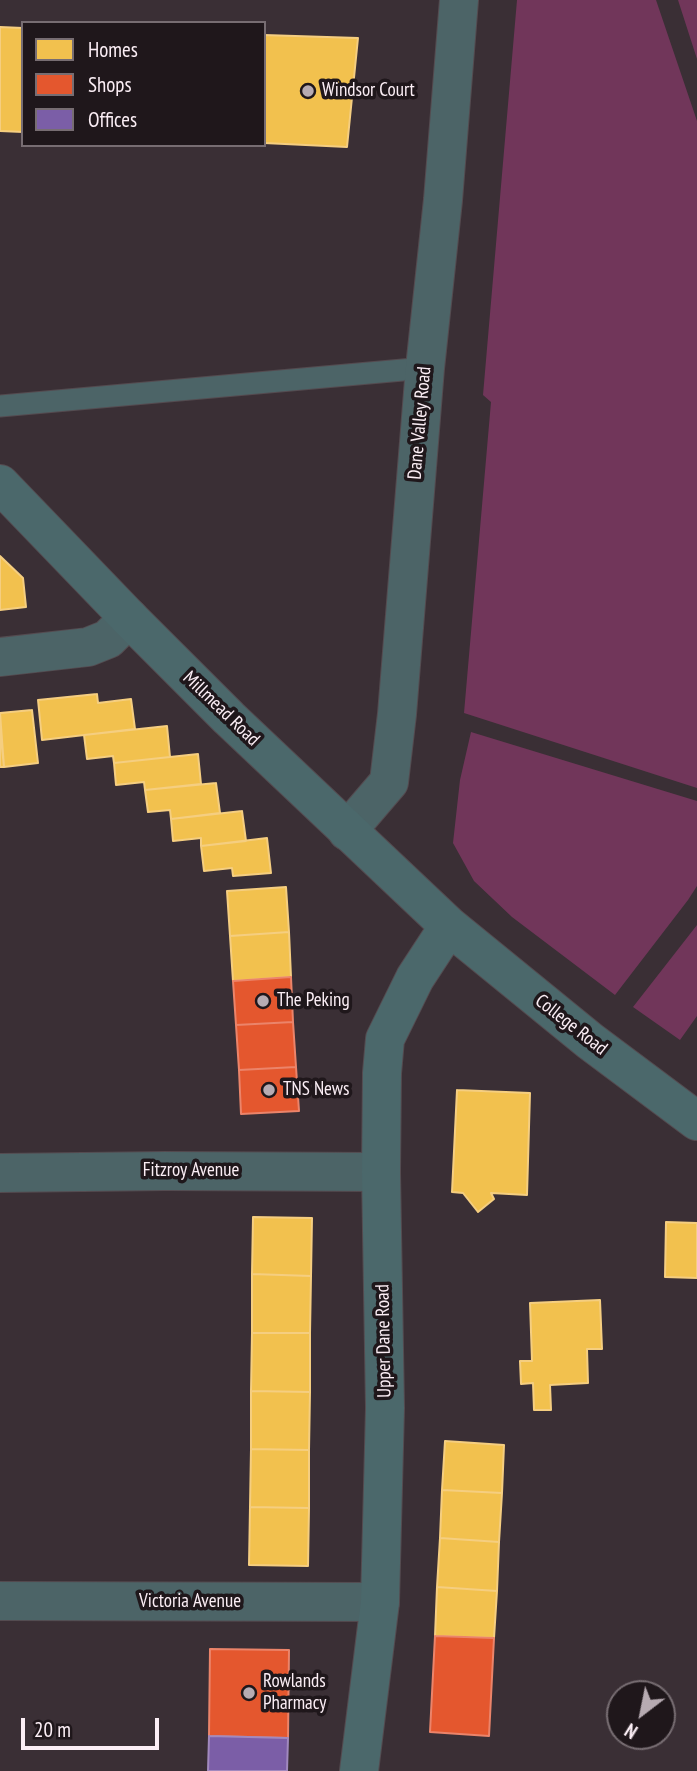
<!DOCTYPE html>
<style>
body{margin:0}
#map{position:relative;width:697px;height:1771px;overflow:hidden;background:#3a2f35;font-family:"PT Sans Narrow",sans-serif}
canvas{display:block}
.legend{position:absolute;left:21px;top:21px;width:245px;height:126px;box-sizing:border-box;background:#1f171b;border:2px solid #776d72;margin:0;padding:9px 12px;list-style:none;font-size:21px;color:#fbeef5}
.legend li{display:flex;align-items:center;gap:14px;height:35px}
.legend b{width:35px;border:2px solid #776d72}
.north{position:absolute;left:606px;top:1680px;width:70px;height:70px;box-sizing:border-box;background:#1f171b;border:2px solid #776d72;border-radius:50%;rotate:212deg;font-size:19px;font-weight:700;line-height:28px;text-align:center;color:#fbeef5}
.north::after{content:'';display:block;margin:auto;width:24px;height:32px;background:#b7abb2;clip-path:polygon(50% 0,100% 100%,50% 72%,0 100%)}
.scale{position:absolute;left:21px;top:1718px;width:138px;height:32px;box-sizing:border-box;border:4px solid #fbeef5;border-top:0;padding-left:9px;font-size:21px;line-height:24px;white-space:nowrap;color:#fbeef5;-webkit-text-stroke:5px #1f171b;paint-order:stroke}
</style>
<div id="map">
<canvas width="697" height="1771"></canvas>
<ul class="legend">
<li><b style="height:19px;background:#f2c14e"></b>Homes</li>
<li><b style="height:19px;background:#e4572e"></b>Shops</li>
<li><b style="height:19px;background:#7b5ea7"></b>Offices</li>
</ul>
<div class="north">N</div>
<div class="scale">20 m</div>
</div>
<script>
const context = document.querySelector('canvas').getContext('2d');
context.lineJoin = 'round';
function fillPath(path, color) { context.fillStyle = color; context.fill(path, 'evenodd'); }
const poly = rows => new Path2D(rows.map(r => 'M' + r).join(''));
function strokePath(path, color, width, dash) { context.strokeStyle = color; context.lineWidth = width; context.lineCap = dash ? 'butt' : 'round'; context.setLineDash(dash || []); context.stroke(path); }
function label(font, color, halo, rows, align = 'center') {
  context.font = font + ' "PT Sans Narrow",sans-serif'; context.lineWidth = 7; context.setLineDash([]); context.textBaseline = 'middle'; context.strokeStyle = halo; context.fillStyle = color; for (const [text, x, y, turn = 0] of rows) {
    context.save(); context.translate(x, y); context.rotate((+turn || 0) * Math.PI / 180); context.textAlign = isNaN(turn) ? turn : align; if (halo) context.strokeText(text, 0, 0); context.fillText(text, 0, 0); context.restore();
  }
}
const green = poly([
 [517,0,656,0,697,121,697,788,464,713,491,402,483,395],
 [678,0,697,0,697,59],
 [471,732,697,801,697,886,688,900,615,995,512,917,474,881,453,843,460,780],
 [697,925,697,1016,680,1040,633,1007]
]);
const homes = poly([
 [0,27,23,28,23,132,0,131,0,27],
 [264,35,358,38,347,147,264,143,264,35],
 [0,556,23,578,26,607,0,610,0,556],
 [97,694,98,703,131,699,135,729,42,740,38,700,97,694],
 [32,710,38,763,4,767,0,713,32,710],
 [167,726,170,757,114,763,113,756,87,759,84,735,167,726],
 [0,728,4,767,0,767,0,728],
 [198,754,201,784,145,790,144,782,116,785,114,763,198,754],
 [216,783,220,813,171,819,170,810,148,812,145,790,216,783],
 [242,811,246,841,201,846,201,838,173,841,171,819,242,811],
 [267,838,271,873,233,876,232,868,204,871,201,846,267,838],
 [286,887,289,932,230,936,227,891,286,887],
 [289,932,291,977,233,981,230,936,289,932],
 [457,1090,530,1093,527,1195,491,1193,494,1199,478,1212,463,1193,452,1192,457,1090],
 [253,1217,312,1218,311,1276,252,1274,253,1217],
 [666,1222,697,1223,697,1278,665,1277,666,1222],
 [252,1274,311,1276,310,1333,252,1333,252,1274],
 [600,1300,602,1349,587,1349,588,1383,550,1385,551,1410,534,1410,533,1383,521,1384,520,1361,532,1361,530,1303,600,1300],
 [252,1333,310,1333,310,1392,251,1391,252,1333],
 [251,1391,310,1392,309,1450,251,1449,251,1391],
 [445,1441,504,1445,502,1493,442,1490,445,1441],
 [251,1449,309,1450,309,1508,250,1507,251,1449],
 [442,1490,502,1493,499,1542,440,1538,442,1490],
 [250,1507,309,1508,308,1566,249,1565,250,1507],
 [440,1538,499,1542,497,1591,437,1587,440,1538],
 [437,1587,497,1591,494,1638,435,1636,437,1587]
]);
const shops = poly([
 [291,977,293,1022,236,1025,233,981,291,977],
 [293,1022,296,1067,239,1070,236,1025,293,1022],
 [296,1067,299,1111,241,1114,239,1070,296,1067],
 [435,1636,494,1638,489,1736,430,1732,435,1636],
 [210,1649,289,1650,288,1738,209,1736,210,1649]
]);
const offices = poly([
 [209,1736,288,1738,287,1771,208,1771,209,1736]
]);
const lane = poly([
 [0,406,425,368]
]);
const street = poly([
 [0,657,88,647,108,639,129,618],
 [347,831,389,782,397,714,425,368,443,200,459,0],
 [0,1173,165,1171,381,1172],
 [0,1601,380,1602]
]);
const secondary = poly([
 [0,484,129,618,229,718,449,926,590,1041,697,1121],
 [359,1771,380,1602,385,1408,381,1172,382,1073,385,1039,415,978,449,926]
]);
const markers = [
 [308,91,7,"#b7abb2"],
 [263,1001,7,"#b7abb2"],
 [269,1090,7,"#b7abb2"],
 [249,1693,7,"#b7abb2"]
];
const poiNames = [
 ["Windsor Court",322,91],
 ["The Peking",277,1001],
 ["TNS News",283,1090],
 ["Rowlands",263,1682],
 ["Pharmacy",263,1704]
];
const streetNames = [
 ["Dane Valley Road",420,423,-85],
 ["Millmead Road",221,709,44],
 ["College Road",571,1025,38],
 ["Fitzroy Avenue",191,1171],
 ["Upper Dane Road",384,1341,-91],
 ["Victoria Avenue",190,1602]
];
fillPath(green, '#71365a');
fillPath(homes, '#f2c14e');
strokePath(homes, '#f5ce80', 2);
fillPath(shops, '#e4572e');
strokePath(shops, '#eb846a', 2);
fillPath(offices, '#7b5ea7');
strokePath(offices, '#a189be', 2);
strokePath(lane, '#544b50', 23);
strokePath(street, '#544b50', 40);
strokePath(secondary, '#544b50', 40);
strokePath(lane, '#4c6467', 21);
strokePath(street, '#4c6467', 38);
strokePath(secondary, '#4b686b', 38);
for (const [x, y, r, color] of markers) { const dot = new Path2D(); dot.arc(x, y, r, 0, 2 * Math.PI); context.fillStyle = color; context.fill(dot); strokePath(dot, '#1f171b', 2.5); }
label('19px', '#fbeef5', '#1f171b', poiNames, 'left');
label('19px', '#fbeef5', '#1f171b', streetNames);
</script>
